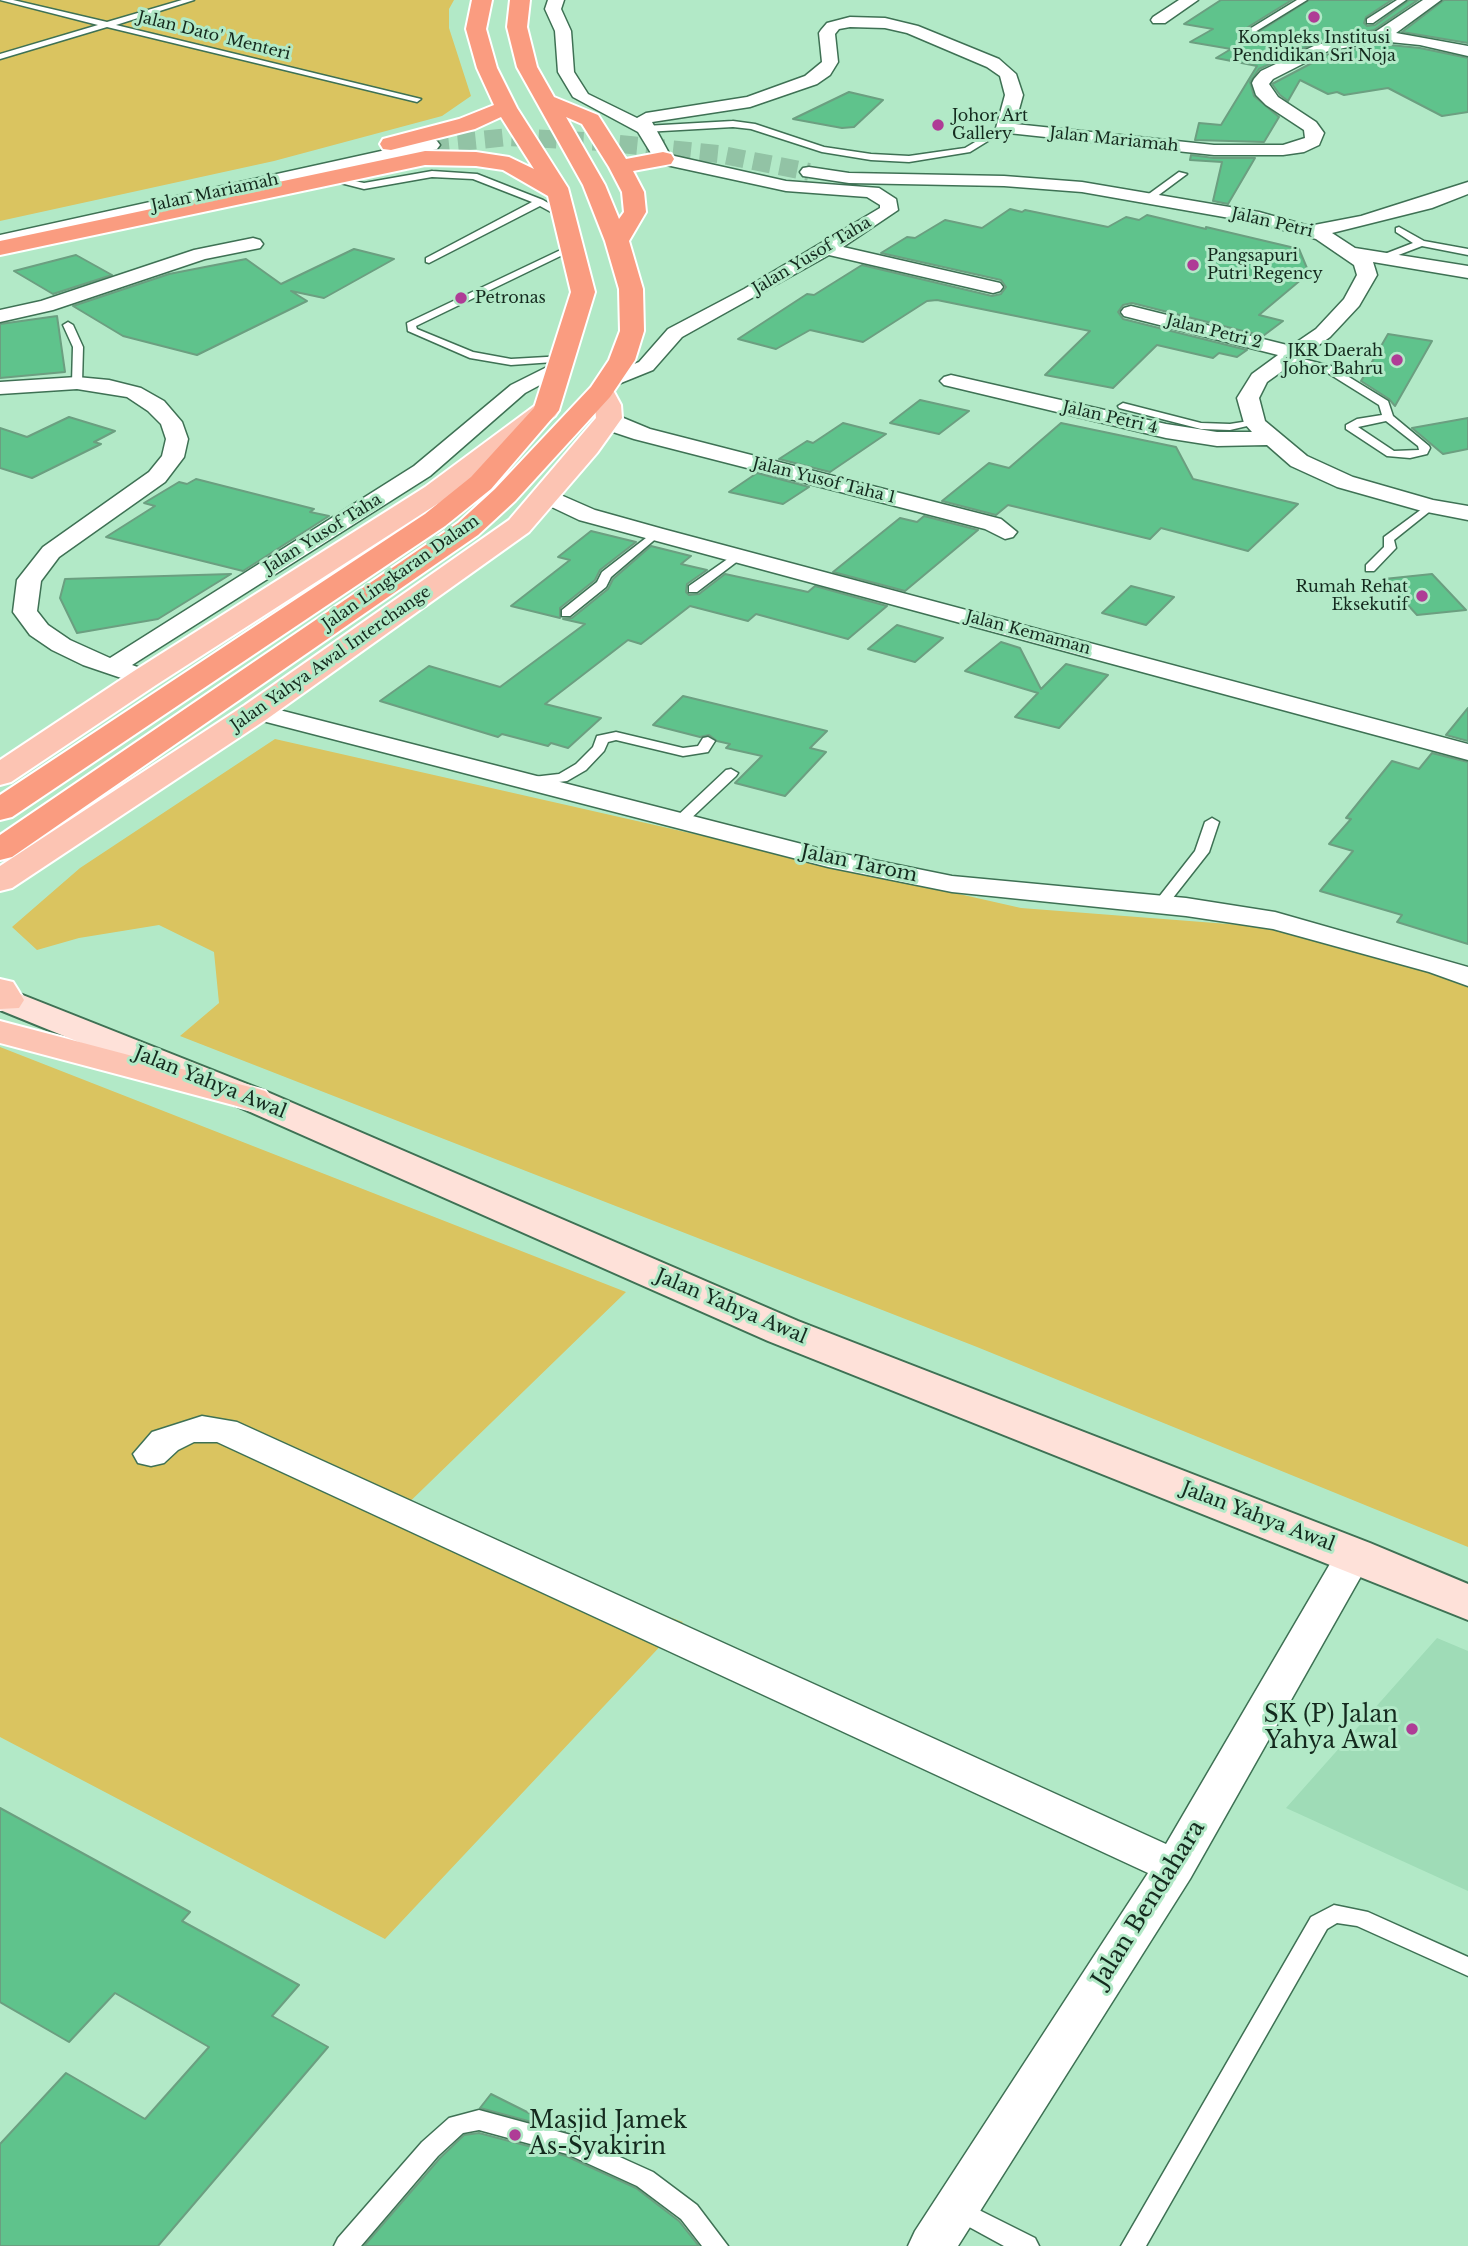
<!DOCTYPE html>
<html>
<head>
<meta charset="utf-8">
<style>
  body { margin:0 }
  canvas { display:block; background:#b2e9c7 }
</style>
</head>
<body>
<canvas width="1468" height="2246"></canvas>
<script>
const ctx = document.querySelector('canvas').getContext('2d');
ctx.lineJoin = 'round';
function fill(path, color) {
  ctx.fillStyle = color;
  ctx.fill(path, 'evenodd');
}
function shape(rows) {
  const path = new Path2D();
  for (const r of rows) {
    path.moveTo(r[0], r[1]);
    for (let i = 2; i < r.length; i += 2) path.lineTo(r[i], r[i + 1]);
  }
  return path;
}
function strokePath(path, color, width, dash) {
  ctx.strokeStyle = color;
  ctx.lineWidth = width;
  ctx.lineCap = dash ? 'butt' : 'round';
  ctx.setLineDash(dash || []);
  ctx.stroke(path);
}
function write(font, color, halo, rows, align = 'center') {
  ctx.font = font + ' "Libre Baskerville",serif';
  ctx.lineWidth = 6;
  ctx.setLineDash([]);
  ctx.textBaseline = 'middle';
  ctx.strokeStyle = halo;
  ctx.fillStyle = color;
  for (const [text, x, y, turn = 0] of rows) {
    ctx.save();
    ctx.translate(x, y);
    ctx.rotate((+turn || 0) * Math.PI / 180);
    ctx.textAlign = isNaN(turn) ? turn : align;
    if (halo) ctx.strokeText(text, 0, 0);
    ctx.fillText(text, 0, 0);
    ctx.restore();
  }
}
const built = shape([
  [1437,1638,1468,1651,1468,1891,1286,1808]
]);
const green = shape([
  [0,0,454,0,449,9,449,28,471,96,442,116,274,161,0,221],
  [275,739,1021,908,1267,927,1355,944,1468,987,1468,1547,977,1347,180,1036,219,1003,214,952,159,925,79,938,37,950,12,927,80,868],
  [0,1047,626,1292,393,1518,683,1622,385,1939,0,1737]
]);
const building = shape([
  [1221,0,1292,0,1240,32,1249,38,1309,0,1392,0,1366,17,1364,23,1367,26,1375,25,1409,0,1418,0,1374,30,1315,43,1259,69,1250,82,1254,96,1279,117,1264,142,1195,140,1199,123,1221,125,1257,66,1216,58,1231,49,1190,42,1213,29,1184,24,1221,0],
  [1444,0,1468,0,1468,43,1402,32,1444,0],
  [1380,44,1420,48,1468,58,1468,112,1442,116,1388,88,1344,95,1337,92,1328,94,1300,80,1288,101,1280,95,1272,84,1329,54,1380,44],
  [849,92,883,100,854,127,842,128,793,119,849,92],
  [1191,155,1214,158,1255,158,1228,204,1213,201,1222,162,1190,160,1191,155],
  [1010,209,1022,212,1025,210,1108,227,1126,217,1139,220,1147,215,1206,229,1206,227,1299,249,1309,273,1259,315,1283,321,1263,336,1132,303,1123,305,1118,312,1123,319,1247,350,1237,357,1219,353,1213,358,1157,345,1113,388,1045,375,1090,331,937,300,927,301,863,342,810,330,776,349,738,339,807,294,814,295,862,265,992,296,1001,294,1006,287,1001,280,881,253,907,237,915,238,945,220,982,228,1010,209],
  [354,249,394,259,324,298,291,291,307,301,197,355,123,336,73,306,169,274,246,259,281,284,354,249],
  [76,255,112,275,53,294,14,271,76,255],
  [57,316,65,372,0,378,0,324,57,316],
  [1388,334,1432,341,1395,406,1389,399,1361,381,1388,334],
  [920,400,969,411,939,434,890,423,920,400],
  [69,417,115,431,94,442,101,444,32,478,0,468,0,428,27,437,69,417],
  [1468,418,1468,449,1443,454,1412,428,1468,418],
  [843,423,886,434,830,472,779,459,807,441,813,443,843,423],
  [1061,423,1176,447,1193,479,1298,504,1248,551,1161,528,1150,539,1008,505,996,515,942,501,989,463,1009,468,1061,423],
  [757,473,809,487,783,504,729,492,757,473],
  [196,479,314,509,310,512,329,516,243,571,106,537,155,506,144,503,179,482,187,484,196,479],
  [924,516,978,530,905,591,833,572,900,518,917,522,924,516],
  [591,531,636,542,600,570,595,580,560,608,560,618,511,606,570,560,558,557,591,531],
  [651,546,691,556,681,564,707,570,687,584,686,592,689,595,699,594,725,574,808,592,815,586,887,606,848,639,756,614,748,621,690,606,641,644,628,640,545,704,601,718,568,748,551,743,548,746,502,734,498,737,380,701,429,666,500,687,585,624,563,619,572,618,608,589,613,579,651,546],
  [231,574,158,619,77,633,60,598,65,579,231,574],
  [1432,574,1466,610,1417,615,1384,579,1432,574],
  [1131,586,1174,597,1146,625,1102,613,1131,586],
  [897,625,943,638,915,662,868,649,897,625],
  [1001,642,1020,648,1041,689,1066,664,1108,675,1059,728,1015,717,1038,693,965,671,1001,642],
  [683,696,827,731,810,748,826,752,785,796,735,783,762,756,726,748,730,744,717,741,709,735,700,737,653,725,683,696],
  [1468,708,1468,741,1446,735,1468,708],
  [1432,753,1468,762,1468,944,1397,922,1402,915,1320,891,1353,851,1329,844,1351,819,1346,818,1392,761,1419,769,1432,753],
  [0,1808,190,1912,182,1921,299,1985,272,2016,328,2047,158,2246,0,2246,0,2144,66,2073,145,2119,209,2047,115,1993,69,2042,0,2002,0,1808],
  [491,2094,565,2131,480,2108,491,2094],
  [479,2133,566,2156,636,2188,679,2221,699,2246,364,2246,440,2158,464,2135,479,2133]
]);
const streetTunnel = shape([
  [431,145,509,137,601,142,718,154,809,172]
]);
const lane = shape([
  [0,0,13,0,107,22,182,0,194,0,116,25,421,99,417,102,107,27,0,59,0,54,98,25,0,0],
  [1297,0,1307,0,1250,35,1243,33,1297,0],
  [1397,0,1406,0,1373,23,1367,23,1367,19,1397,0],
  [733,121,755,124,824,147,871,154,909,156,965,148,1002,126,1009,128,970,152,909,162,871,160,822,152,751,129,733,127,645,132,641,129,645,126,733,121],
  [432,171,477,174,543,200,570,216,562,218,540,206,429,263,426,262,426,258,532,202,473,179,432,177,364,189,321,178,326,175,364,183,432,171],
  [1179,172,1187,174,1152,200,1146,200,1146,196,1179,172],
  [1399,227,1424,241,1468,249,1468,255,1422,246,1388,259,1382,259,1382,255,1413,243,1396,232,1396,228,1399,227],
  [569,246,577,248,416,326,417,329,473,352,511,359,564,356,569,359,568,361,511,365,470,358,408,331,407,323,569,246],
  [68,322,73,325,83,347,82,383,77,386,72,383,73,347,63,325,68,322],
  [1287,355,1331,366,1388,401,1393,416,1429,446,1430,448,1427,454,1410,458,1387,456,1346,429,1346,425,1357,419,1382,415,1379,405,1323,370,1287,359,1287,355],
  [1386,421,1418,446,1419,450,1394,451,1358,427,1386,421],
  [1123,403,1201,423,1230,424,1255,420,1260,423,1230,430,1201,429,1119,408,1118,406,1123,403],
  [1430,503,1434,504,1434,508,1394,540,1396,548,1374,571,1366,571,1366,565,1384,547,1384,537,1430,503],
  [655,531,659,532,659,536,611,577,606,587,570,616,562,616,562,610,597,582,602,572,655,531],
  [739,551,743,553,743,557,697,592,689,592,689,586,739,551],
  [616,732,683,748,698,746,703,738,708,737,715,741,708,752,683,756,616,740,608,742,604,751,586,770,567,781,533,785,526,781,533,777,559,774,576,764,593,747,597,736,616,732],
  [731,769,738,773,736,776,685,824,675,824,673,821,675,818,726,770,731,769],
  [1212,818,1219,822,1209,852,1165,908,1155,908,1153,905,1155,902,1195,851,1205,822,1212,818],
  [1334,1905,1368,1912,1468,1957,1468,1976,1357,1926,1337,1923,1327,1929,1146,2246,1121,2246,1311,1917,1334,1905],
  [479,2110,571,2135,653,2172,697,2205,728,2246,702,2246,681,2219,637,2186,567,2154,479,2130,463,2133,438,2156,361,2246,334,2246,338,2238,422,2142,449,2118,479,2110],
  [957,2199,1035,2238,1039,2246,1004,2246,949,2216,945,2209,949,2202,957,2199]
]);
const street = shape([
  [548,0,564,0,561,9,571,31,574,72,588,94,637,118,646,113,747,97,805,76,822,62,819,33,821,30,827,23,850,17,885,18,918,26,999,59,1016,74,1023,95,1015,124,1214,145,1283,145,1305,138,1304,130,1266,105,1256,95,1252,83,1254,79,1261,71,1316,45,1375,32,1423,0,1441,0,1396,33,1468,46,1468,56,1420,45,1380,41,1328,51,1273,79,1269,84,1278,97,1316,122,1324,133,1319,145,1304,152,1283,155,1214,155,999,132,996,128,1005,95,1000,76,987,67,907,33,885,28,850,27,839,29,835,34,838,62,830,75,817,84,750,107,652,122,670,155,786,181,879,188,896,199,898,210,843,247,1000,283,1003,287,1000,291,993,293,829,255,682,337,653,370,606,389,599,387,595,383,599,379,639,362,668,329,744,289,880,208,880,205,867,197,786,191,657,163,638,132,573,97,558,72,555,31,545,9,548,0],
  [1179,0,1198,0,1165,23,1153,23,1151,20,1153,17,1179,0],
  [431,140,437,141,440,145,437,149,0,247,0,235,431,140],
  [809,167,849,173,1004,176,1082,182,1259,212,1309,226,1361,216,1468,182,1468,194,1432,208,1332,233,1355,248,1468,266,1468,278,1373,262,1377,275,1359,306,1330,337,1267,382,1259,398,1265,421,1307,456,1353,477,1433,500,1468,506,1468,520,1422,511,1337,487,1291,466,1267,445,1217,446,1166,438,944,385,940,381,944,377,951,375,1166,424,1217,432,1252,432,1244,423,1237,398,1252,374,1278,355,1124,316,1121,312,1124,308,1131,306,1291,346,1316,329,1344,299,1357,275,1354,265,1316,239,1258,223,1082,192,1004,186,849,183,803,176,800,172,803,168,809,167],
  [253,238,260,240,263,244,260,248,205,259,53,310,0,322,0,310,41,301,194,250,253,238],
  [561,360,568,362,571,366,568,370,525,393,430,476,132,665,154,673,158,678,154,683,145,686,136,683,83,665,52,650,30,635,13,612,17,580,43,547,149,472,162,456,166,439,161,424,148,411,127,397,77,389,0,394,0,382,77,377,109,380,141,388,164,401,182,422,188,439,184,457,165,482,59,557,41,581,37,611,48,625,70,640,110,658,414,466,511,385,561,360],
  [609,412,650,429,1001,519,1017,532,1013,537,1005,539,985,529,634,439,613,432,601,423,598,418,601,413,609,412],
  [547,489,595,510,663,529,1468,744,1468,760,579,520,539,501,536,496,539,491,547,489],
  [256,704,829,851,952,876,1186,898,1275,912,1468,967,1468,986,1429,972,1273,929,1186,916,952,892,828,867,247,717,243,712,247,707,256,704],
  [202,1416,237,1422,1166,1844,1341,1545,1354,1542,1367,1545,1373,1555,1190,1879,958,2246,908,2246,915,2231,1148,1873,217,1442,194,1442,178,1450,164,1463,151,1466,138,1463,133,1454,152,1432,202,1416]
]);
const secondary = shape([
  [0,986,265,1091,798,1321,1370,1543,1468,1584,1468,1620,768,1341,239,1107,0,1010,0,986]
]);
const primary = shape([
  [601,384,610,387,614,392,621,405,622,418,597,453,529,532,267,719,12,888,0,891,0,866,245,705,509,520,596,418,595,405,588,392,592,387,601,384],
  [546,402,555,404,559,410,555,416,445,499,156,685,11,782,0,785,0,760,134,671,425,487,537,404,546,402],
  [0,979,13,982,18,990,24,1000,19,1008,0,1009,0,979],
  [0,1021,265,1091,271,1099,265,1107,252,1110,0,1043,0,1021]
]);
const highway = shape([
  [472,0,492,0,486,29,497,68,517,108,568,188,595,292,559,410,491,489,445,526,12,817,0,820,0,795,425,514,471,477,534,408,571,292,548,196,503,170,476,166,425,165,0,255,0,241,425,151,476,152,509,157,534,169,501,117,475,129,391,150,383,149,380,144,383,139,459,119,494,105,477,68,466,29,472,0],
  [510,0,530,0,527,27,537,67,554,97,598,115,626,159,663,152,671,154,674,159,671,164,633,171,644,192,646,212,629,241,643,289,644,331,635,360,610,397,515,501,478,535,12,857,0,860,0,835,458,523,495,489,591,387,609,360,620,331,619,289,605,241,583,185,517,67,507,27,510,0],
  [566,117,582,124,609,167,622,192,624,212,619,219,605,185,566,117]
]);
const markers = [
  [1314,17,7,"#af3c96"],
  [938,125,7,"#af3c96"],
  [1193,265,7,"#af3c96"],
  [461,298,7,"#af3c96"],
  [1397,360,7,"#af3c96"],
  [1422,596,7,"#af3c96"],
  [1412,1729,7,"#af3c96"],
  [515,2135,7,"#af3c96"]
];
const farStreetnames = [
  ["Jalan Dato' Menteri",214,36,14],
  ["Jalan Mariamah",1114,140,6],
  ["Jalan Mariamah",215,193,-12],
  ["Jalan Petri",1272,223,13],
  ["Jalan Yusof Taha",812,256,-31],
  ["Jalan Petri 2",1214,332,14],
  ["Jalan Petri 4",1110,418,13],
  ["Jalan Yusof Taha 1",824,481,14],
  ["Jalan Yusof Taha",323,534,-32],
  ["Jalan Lingkaran Dalam",401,573,-35],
  ["Jalan Kemaman",1028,633,15],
  ["Jalan Yahya Awal Interchange",331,659,-35]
];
const farPoinames = [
  ["Kompleks Institusi",1314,38,"center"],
  ["Pendidikan Sri Noja",1314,56,"center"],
  ["Johor Art",952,116],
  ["Gallery",952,134],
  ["Pangsapuri",1207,256],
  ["Putri Regency",1207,274],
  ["Petronas",475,298],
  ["JKR Daerah",1383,351,"right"],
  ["Johor Bahru",1383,369,"right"],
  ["Rumah Rehat",1408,587,"right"],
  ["Eksekutif",1408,605,"right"]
];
const streetNames = [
  ["Jalan Tarom",859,864,12],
  ["Jalan Yahya Awal",210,1083,22],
  ["Jalan Yahya Awal",731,1307,23],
  ["Jalan Yahya Awal",1258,1517,21]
];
const nearPoinames = [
  ["SK (P) Jalan",1398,1716],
  ["Yahya Awal",1398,1742],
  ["Masjid Jamek",529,2122,"left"],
  ["As-Syakirin",529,2148,"left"]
];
const nearStreetnames = [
  ["Jalan Bendahara",1149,1904,-58]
];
fill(built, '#9fdcb7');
fill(green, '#dac460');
fill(building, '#5fc38c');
strokePath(building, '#6b9f80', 2);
strokePath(streetTunnel, '#92c3a5', 18, [18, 9]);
strokePath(lane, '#3e7154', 3);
strokePath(street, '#3e7154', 3);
strokePath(secondary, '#3e7154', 4);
strokePath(primary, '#fff', 4);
strokePath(highway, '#fff', 4);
fill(lane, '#fff');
fill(street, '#fff');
fill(secondary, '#fee1d9');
fill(primary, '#fcc4b3');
fill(highway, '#fa9c80');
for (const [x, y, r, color] of markers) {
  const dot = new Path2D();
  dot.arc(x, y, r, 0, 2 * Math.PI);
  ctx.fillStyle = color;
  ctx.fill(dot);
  strokePath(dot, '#b2e9c7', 2.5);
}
write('16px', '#142a1e', '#b2e9c7', farStreetnames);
write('16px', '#142a1e', '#b2e9c7', farPoinames, 'left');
write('19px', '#142a1e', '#b2e9c7', streetNames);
write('23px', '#142a1e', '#b2e9c7', nearPoinames, 'right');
write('23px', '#142a1e', '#b2e9c7', nearStreetnames);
</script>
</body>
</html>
